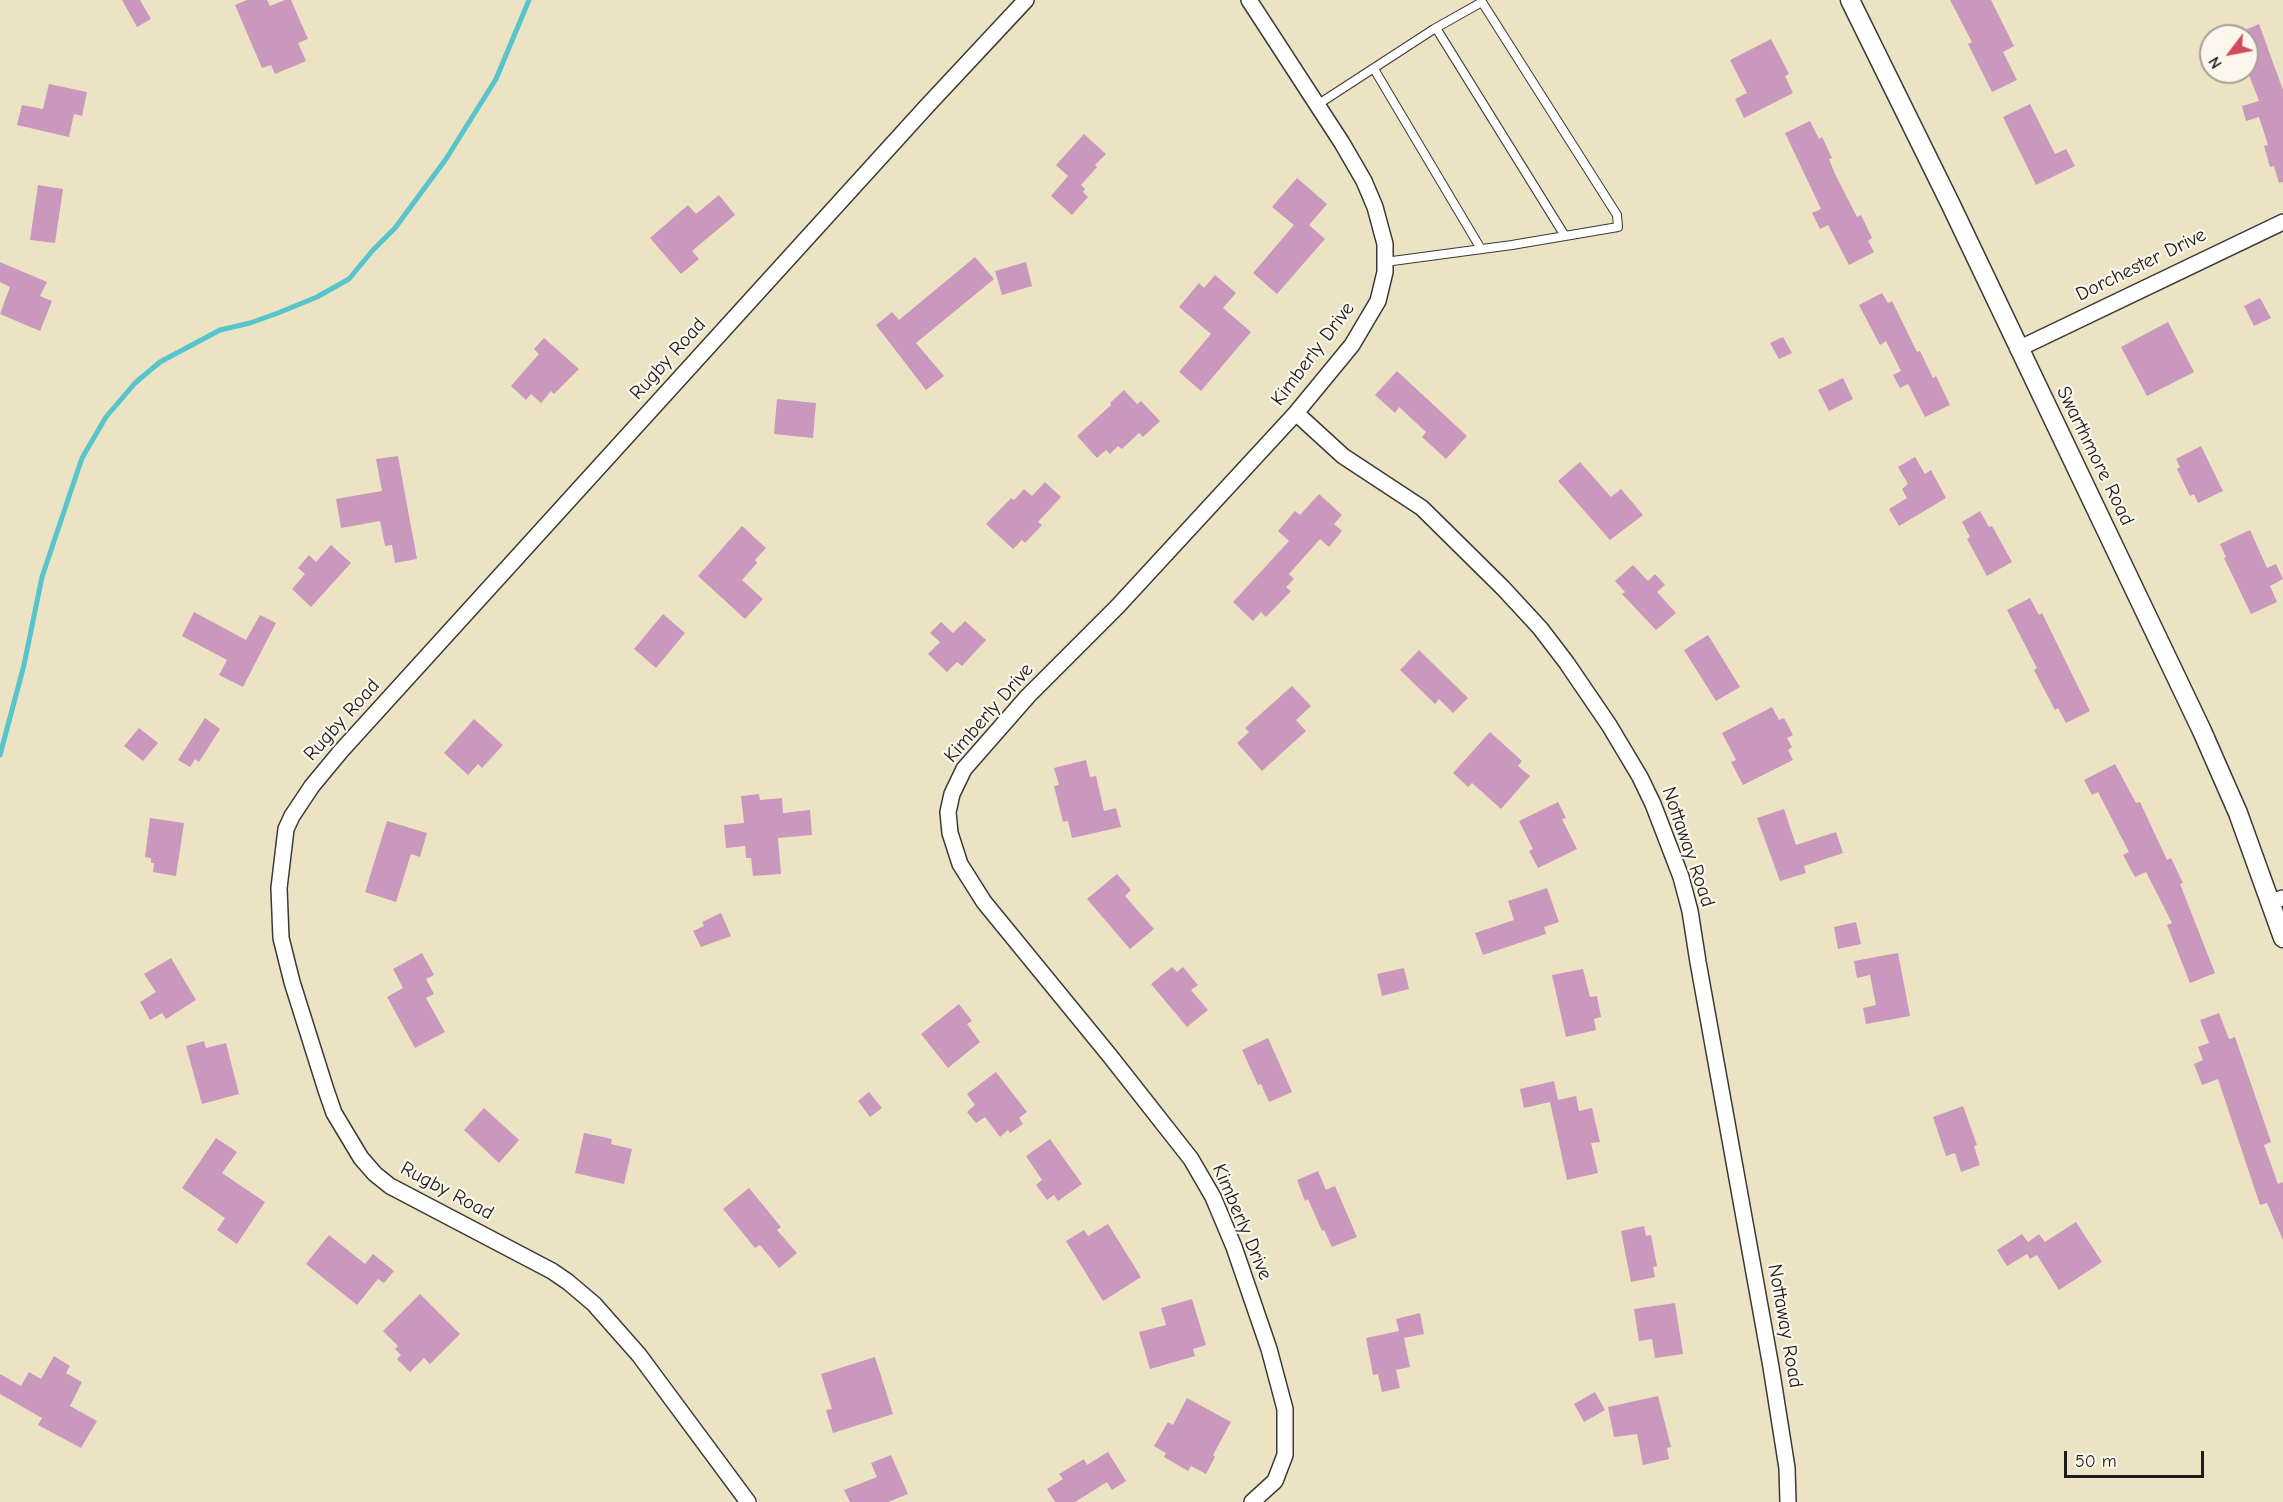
<!DOCTYPE html>
<html>
<head>
<meta charset="utf-8">
<style>
  body { margin:0 }
  #map { position:relative; width:2283px; height:1502px; overflow:hidden; background:#ece3c4; font-family:"Comic Neue",sans-serif }
  canvas { display:block }
  .north { position:absolute; left:2199px; top:24px; width:60px; height:60px; box-sizing:border-box; background:#fbf7ec; border:2px solid #a29f99; border-radius:50%; rotate:238deg; font-size:16px; font-weight:700; line-height:24px; text-align:center; color:#1c1c1c }
  .north::after { content:''; display:block; margin:auto; width:21px; height:27px; background:#d1495b; clip-path:polygon(50% 0,100% 100%,50% 72%,0 100%) }
  .scale { position:absolute; left:2064px; top:1451px; width:140px; height:27px; box-sizing:border-box; border:3px solid #1c1c1c; border-top:0; padding-left:8px; font-size:18px; line-height:21px; white-space:nowrap; color:#1c1c1c; -webkit-text-stroke:4px #fbf7ec; paint-order:stroke }
</style>
</head>
<body>
<div id="map">
<canvas width="2283" height="1502"></canvas>
<div class="north">N</div>
<div class="scale">50 m</div>
</div>
<script>
const ctx = document.querySelector('canvas').getContext('2d');
ctx.lineJoin = 'round';
function shape(rows) {
  const path = new Path2D();
  for (const r of rows) {
    path.moveTo(r[0], r[1]);
    for (let i = 2; i < r.length; i += 2) path.lineTo(r[i], r[i + 1]);
  }
  return path;
}
function strokePath(path, color, width, dash) {
  ctx.strokeStyle = color;
  ctx.lineWidth = width;
  ctx.lineCap = dash ? 'butt' : 'round';
  ctx.setLineDash(dash || []);
  ctx.stroke(path);
}
function fill(path, color) {
  ctx.fillStyle = color;
  ctx.fill(path, 'evenodd');
}
function write(font, color, halo, rows, align = 'center') {
  ctx.font = font + ' "Comic Neue",sans-serif';
  ctx.lineWidth = 4.5;
  ctx.setLineDash([]);
  ctx.textBaseline = 'middle';
  ctx.strokeStyle = halo;
  ctx.fillStyle = color;
  for (const [text, x, y, turn = 0] of rows) {
    ctx.save();
    ctx.translate(x, y);
    ctx.rotate((+turn || 0) * Math.PI / 180);
    ctx.textAlign = isNaN(turn) ? turn : align;
    if (halo) ctx.strokeText(text, 0, 0);
    ctx.fillText(text, 0, 0);
    ctx.restore();
  }
}
const stream = shape([
  [0,755,24,665,42,577,82,458,106,417,135,383,160,362,220,330,250,323,278,313,317,297,349,279,373,250,395,228,446,159,496,79,529,0]
]);
const building = shape([
  [122,0,140,0,151,19,137,27],
  [247,0,267,0,270,6,285,0,291,0,308,39,298,43,306,61,275,74,271,65,262,68,235,5],
  [1950,0,1991,0,2014,46,2003,52,2017,80,1992,92,1968,44,1972,42],
  [2259,24,2283,90,2283,182,2279,183,2274,166,2270,167,2264,146,2268,145,2259,117,2246,121,2242,106,2259,101,2247,70,2247,29],
  [1771,39,1789,74,1785,76,1793,93,1744,118,1735,99,1747,93,1730,60],
  [49,84,87,92,82,116,74,114,69,137,17,125,22,105,43,109],
  [2030,104,2055,154,2066,149,2075,166,2036,185,2003,117],
  [1810,121,1819,139,1822,137,1832,158,1829,159,1835,174,1857,217,1861,215,1872,238,1868,241,1874,252,1849,265,1828,225,1820,229,1812,213,1821,209,1785,133],
  [1084,134,1106,154,1095,165,1097,167,1081,185,1085,189,1083,192,1088,197,1072,215,1051,196,1068,176,1056,165],
  [1297,178,1327,204,1309,225,1325,239,1277,294,1253,273,1294,225,1272,207],
  [38,185,63,189,55,243,30,240],
  [719,195,735,215,692,251,699,259,681,274,650,238,688,205,696,214],
  [975,257,994,279,916,343,944,376,926,390,876,325,892,312,899,320],
  [0,262,47,282,40,296,52,301,40,331,0,314,10,287,0,282],
  [1026,262,1032,286,1002,295,995,271],
  [1215,275,1236,293,1223,308,1251,332,1201,391,1179,372,1211,334,1179,307,1199,283,1204,288],
  [1882,293,1888,303,1892,301,1917,352,1920,351,1933,378,1936,376,1950,405,1925,417,1908,384,1900,388,1893,375,1901,371,1886,341,1880,345,1859,305],
  [2260,298,2271,318,2254,326,2244,306],
  [2168,322,2194,372,2147,396,2121,347],
  [1783,337,1792,353,1779,359,1770,343],
  [544,338,579,369,554,394,551,391,541,403,531,394,526,400,511,386,539,354,534,349],
  [1397,371,1467,436,1446,459,1422,437,1426,432,1399,407,1395,413,1375,395],
  [1843,378,1853,399,1829,411,1818,390],
  [1124,390,1137,404,1141,401,1160,421,1143,437,1139,433,1122,449,1118,446,1110,454,1106,450,1097,458,1077,436,1111,405,1110,403],
  [777,399,816,403,813,438,774,434],
  [2201,446,2223,491,2198,503,2194,494,2190,496,2177,469,2180,467,2176,459],
  [398,456,417,559,395,563,392,545,385,546,380,521,341,528,336,499,382,491,376,459],
  [1915,457,1925,474,1931,470,1946,498,1899,526,1889,509,1907,498,1902,489,1908,484,1898,467],
  [1580,462,1611,497,1621,489,1643,515,1610,540,1558,481],
  [1045,482,1061,497,1038,522,1042,525,1025,543,1022,540,1013,549,986,524,1011,498,1014,500,1024,489,1032,496],
  [1319,494,1342,515,1334,524,1342,531,1329,547,1320,539,1289,574,1294,579,1286,587,1291,591,1266,617,1261,612,1253,621,1233,602,1289,541,1278,531,1295,511,1300,515],
  [1980,511,1989,527,1992,526,2012,562,1987,576,1967,539,1970,537,1962,522],
  [742,526,766,548,755,560,757,563,742,580,763,599,745,619,698,576],
  [2250,530,2267,568,2276,564,2283,579,2270,586,2277,602,2251,614,2224,558,2226,557,2220,544],
  [331,545,351,563,311,607,292,589,305,574,298,568,309,555,316,562],
  [1633,565,1648,581,1655,574,1665,585,1657,592,1676,613,1656,630,1622,594,1625,592,1615,581],
  [2030,598,2039,615,2042,613,2090,711,2066,723,2058,708,2055,710,2034,670,2037,668,2007,610],
  [194,612,246,640,260,615,276,623,243,687,219,675,227,660,182,636],
  [663,614,685,633,656,668,634,649],
  [965,621,986,640,962,666,957,662,947,672,928,654,940,642,930,633,941,622,953,633],
  [1708,635,1740,687,1716,701,1684,650],
  [1419,650,1468,698,1453,713,1439,699,1435,704,1400,670],
  [1292,686,1311,706,1296,720,1306,731,1262,771,1237,743,1249,732,1245,728],
  [1772,707,1779,720,1784,718,1793,735,1787,738,1792,747,1788,750,1793,760,1743,785,1731,762,1736,760,1722,733],
  [205,718,220,729,199,762,195,759,190,767,178,760],
  [474,719,503,745,482,768,478,764,468,775,444,753],
  [139,728,158,743,143,761,124,746],
  [1490,732,1522,761,1518,766,1530,776,1501,809,1472,783,1468,787,1453,773],
  [1086,760,1090,777,1096,776,1104,811,1116,808,1121,827,1072,838,1068,821,1063,822,1054,786,1059,785,1054,768],
  [2115,764,2136,803,2140,802,2167,860,2171,858,2183,883,2180,884,2215,973,2190,983,2167,925,2172,923,2146,872,2135,877,2123,855,2129,852,2098,792,2092,795,2084,780],
  [759,794,760,800,782,798,783,813,810,810,812,835,778,838,781,874,753,876,751,858,746,858,745,846,726,848,724,825,744,823,741,796],
  [1558,802,1566,818,1562,819,1577,849,1538,868,1529,851,1533,849,1519,821],
  [1784,809,1796,845,1836,832,1843,853,1804,866,1806,873,1780,881,1757,818],
  [150,818,184,823,176,876,153,872,154,863,151,863,151,858,145,857],
  [387,821,427,833,420,857,411,854,396,902,365,892],
  [1117,874,1131,890,1125,896,1154,929,1130,949,1087,899],
  [1547,888,1559,922,1544,927,1546,934,1483,955,1475,933,1514,920,1508,901],
  [721,913,731,936,701,947,693,931,704,926,702,922],
  [1856,922,1861,944,1838,949,1834,927],
  [422,953,434,975,426,979,434,994,426,998,445,1032,415,1048,387,997,403,988,393,969],
  [1898,953,1910,1016,1866,1024,1863,1008,1876,1005,1870,975,1857,978,1854,961],
  [171,958,196,1000,166,1019,162,1013,150,1020,140,1002,156,992,144,974],
  [1172,967,1177,972,1183,967,1198,985,1191,990,1208,1010,1187,1027,1151,984],
  [1404,968,1409,989,1382,996,1377,974],
  [1583,969,1590,997,1597,996,1601,1017,1594,1019,1596,1030,1566,1037,1552,975],
  [959,1004,972,1021,967,1024,980,1042,948,1068,921,1034],
  [2219,1013,2229,1039,2235,1037,2271,1142,2264,1145,2278,1184,2283,1182,2283,1240,2267,1203,2260,1205,2218,1079,2202,1085,2194,1064,2203,1060,2198,1047,2209,1043,2200,1020],
  [1268,1038,1292,1092,1269,1102,1261,1084,1258,1085,1242,1050],
  [204,1041,206,1048,226,1043,239,1094,202,1104,186,1046],
  [996,1072,1027,1112,1019,1118,1023,1124,1010,1133,1008,1130,1000,1137,985,1117,976,1123,967,1112,975,1105,967,1094],
  [1554,1081,1558,1100,1576,1096,1579,1111,1592,1108,1600,1142,1591,1143,1598,1173,1567,1180,1550,1102,1524,1108,1520,1089],
  [869,1092,882,1108,870,1117,858,1101],
  [1963,1106,1977,1145,1974,1146,1980,1165,1961,1172,1955,1153,1946,1156,1933,1117],
  [484,1108,519,1140,499,1163,464,1130],
  [584,1133,612,1139,611,1144,632,1149,624,1184,575,1173],
  [216,1138,237,1152,222,1173,265,1202,237,1244,217,1230,225,1218,182,1188],
  [1050,1139,1082,1184,1058,1201,1054,1195,1047,1200,1036,1185,1042,1180,1026,1156],
  [1318,1171,1326,1190,1335,1186,1357,1237,1332,1247,1324,1230,1322,1231,1308,1199,1305,1201,1297,1180],
  [749,1188,781,1227,777,1230,797,1253,779,1268,760,1245,755,1248,723,1209],
  [2076,1222,2102,1262,2059,1290,2037,1255,2030,1259,2027,1254,2007,1266,1997,1250,2022,1234,2028,1242,2039,1234,2045,1242],
  [1108,1224,1141,1277,1103,1301,1066,1241,1084,1230,1088,1236],
  [1644,1226,1646,1236,1651,1235,1657,1266,1653,1267,1655,1277,1631,1282,1621,1231],
  [329,1235,365,1264,373,1254,394,1271,384,1283,378,1279,357,1305,306,1264],
  [420,1294,460,1334,430,1364,424,1358,410,1372,397,1359,401,1355,395,1349,398,1346,383,1331],
  [1192,1299,1206,1345,1193,1349,1195,1356,1150,1369,1139,1332,1166,1325,1161,1308],
  [1675,1303,1683,1354,1655,1358,1652,1339,1639,1341,1634,1309],
  [1420,1313,1424,1334,1404,1338,1410,1367,1396,1370,1400,1388,1382,1392,1378,1374,1373,1375,1366,1338,1399,1331,1396,1319],
  [54,1356,70,1366,66,1373,82,1382,70,1406,97,1421,81,1448,38,1425,42,1418,0,1394,0,1374,21,1386,29,1372,41,1379],
  [875,1357,893,1414,833,1433,826,1410,832,1409,821,1374],
  [1595,1392,1605,1410,1584,1422,1574,1404],
  [1658,1396,1671,1447,1667,1448,1669,1459,1643,1465,1637,1434,1614,1437,1608,1407],
  [1187,1398,1231,1422,1213,1455,1215,1457,1206,1474,1191,1466,1188,1471,1164,1457,1166,1453,1154,1446,1168,1422,1173,1425],
  [1108,1452,1126,1481,1112,1490,1107,1482,1075,1502,1055,1502,1047,1489,1063,1479,1059,1474,1084,1459,1087,1465],
  [891,1455,908,1494,888,1502,850,1502,844,1490,877,1477,871,1463]
]);
const service = shape([
  [1436,28,1565,236],
  [1374,69,1481,249],
  [1317,105,1434,29,1482,2,1617,215,1618,227,1512,245,1385,262]
]);
const minor = shape([
  [1249,0,1342,143,1364,181,1375,207,1385,244,1385,272,1378,301,1352,345,1296,413,1117,607,1028,696,964,769,952,794,948,812,950,833,960,864,984,902,1110,1056,1191,1159,1213,1197,1234,1247,1269,1349,1285,1409,1285,1455,1275,1481,1252,1502],
  [2018,349,2283,222],
  [1296,413,1343,456,1422,508,1503,588,1540,628,1566,662,1609,725,1640,777,1653,804,1681,877,1690,911,1698,962,1771,1367,1787,1468,1788,1502],
  [2270,902,2283,898],
  [748,1502,639,1355,594,1304,568,1282,552,1271,390,1186,375,1174,361,1158,334,1113,326,1090,292,982,281,938,279,888,286,829,292,816,312,786,341,751,927,106,1026,0]
]);
const tertiary = shape([
  [1850,0,1950,203,2202,731,2238,813,2283,938]
]);
const streetNames = [
  ["Dorchester Drive",2141,265,-26],
  ["Kimberly Drive",1313,354,-53],
  ["Rugby Road",668,359,-48],
  ["Swarthmore Road",2095,456,64],
  ["Kimberly Drive",989,713,-49],
  ["Rugby Road",342,720,-48],
  ["Nottaway Road",1688,847,71],
  ["Rugby Road",447,1191,28],
  ["Kimberly Drive",1242,1222,67],
  ["Nottaway Road",1785,1326,80]
];
strokePath(stream, '#57c5cb', 5);
fill(building, '#ca98bd');
strokePath(service, '#3b3a35', 10);
strokePath(minor, '#3b3a35', 18);
strokePath(tertiary, '#3b3a35', 21);
strokePath(service, '#fff', 8);
strokePath(minor, '#fff', 15);
strokePath(tertiary, '#fff', 18);
write('20px', '#1c1c1c', '#fbf7ec', streetNames);
</script>
</body>
</html>
